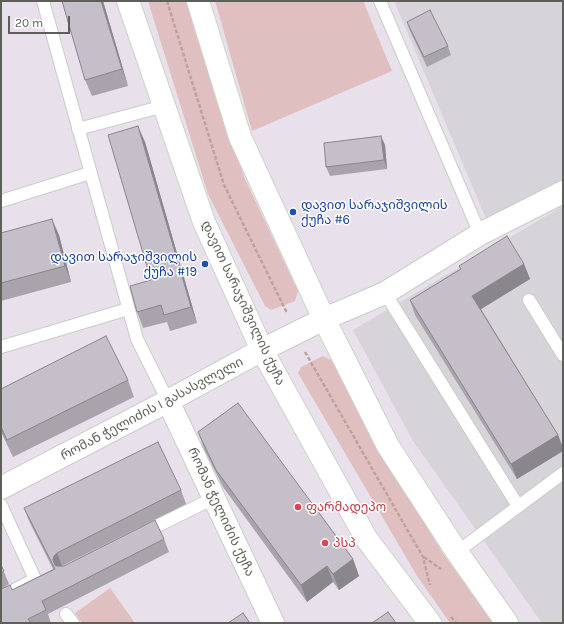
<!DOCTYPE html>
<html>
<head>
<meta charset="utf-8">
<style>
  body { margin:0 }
  #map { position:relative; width:564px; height:624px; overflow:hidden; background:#e8e0ea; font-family:Karla,sans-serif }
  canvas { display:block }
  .frame { position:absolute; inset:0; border:2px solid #5c6059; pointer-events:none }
  .scale { position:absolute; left:8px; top:16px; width:62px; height:18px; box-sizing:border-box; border:2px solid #5c6059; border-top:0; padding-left:5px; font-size:12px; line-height:14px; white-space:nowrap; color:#5c6059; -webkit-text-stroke:3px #fff; paint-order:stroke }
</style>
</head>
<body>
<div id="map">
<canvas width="564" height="624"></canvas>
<div class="frame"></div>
<div class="scale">20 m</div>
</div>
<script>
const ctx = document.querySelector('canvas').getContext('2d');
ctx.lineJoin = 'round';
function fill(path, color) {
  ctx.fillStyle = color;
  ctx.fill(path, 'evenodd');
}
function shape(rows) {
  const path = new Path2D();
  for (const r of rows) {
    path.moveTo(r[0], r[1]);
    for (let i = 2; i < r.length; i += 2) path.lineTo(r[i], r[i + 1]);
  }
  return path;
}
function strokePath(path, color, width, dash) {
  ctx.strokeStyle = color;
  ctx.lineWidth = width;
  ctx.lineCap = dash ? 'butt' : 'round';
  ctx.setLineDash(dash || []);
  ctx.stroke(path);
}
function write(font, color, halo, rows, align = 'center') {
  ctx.font = font + ' Karla,"Noto Sans Georgian",sans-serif';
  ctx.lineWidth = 3;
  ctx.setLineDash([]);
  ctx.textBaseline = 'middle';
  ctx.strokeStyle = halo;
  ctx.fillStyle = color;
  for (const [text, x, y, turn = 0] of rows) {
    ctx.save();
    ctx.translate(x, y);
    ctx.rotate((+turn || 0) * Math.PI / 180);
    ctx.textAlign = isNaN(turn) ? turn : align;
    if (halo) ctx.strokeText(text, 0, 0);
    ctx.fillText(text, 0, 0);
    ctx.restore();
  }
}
const industrial = shape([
  [394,1,563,1,563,180,487,221],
  [563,206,563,623,542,623,413,441,353,330]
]);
const green = shape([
  [148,1,190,1,244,177,298,291,295,301,271,310,265,306,208,194],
  [215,1,363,1,392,71,252,131],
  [323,356,331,360,442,552,493,623,450,623,417,576,298,373,301,367],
  [110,588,135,623,82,623,75,613]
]);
const path = shape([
  [167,1,224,185,287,313],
  [305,352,423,557,430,585],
  [424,557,441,569],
  [451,617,456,623]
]);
const service = shape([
  [43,1,137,339,168,401],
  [380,1,480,234],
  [78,129,164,106],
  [1,201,90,173],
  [385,293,518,506],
  [529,300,563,355],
  [1,347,128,309],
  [1,505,35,579,1,597],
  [143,533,214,498],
  [457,552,563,473],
  [66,614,73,623]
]);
const minor = shape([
  [168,401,273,623],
  [1,488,168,401,262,350,324,319,385,293,480,234,563,192]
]);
const secondary = shape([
  [128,1,204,222,262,350,366,538,430,623],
  [198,1,240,137,324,319,388,446,457,552,507,623]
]);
const wall = shape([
  [103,1,128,86,92,96,85,80],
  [407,22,448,46,451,55,427,67,410,31],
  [145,142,197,323,170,331,167,322,143,328,137,312,151,280],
  [385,145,387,169,330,176,326,167],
  [1,233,59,235,71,282,1,301],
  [524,264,530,279,481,309,558,435,563,448,563,451,517,479,415,315,410,300,460,269,459,266],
  [128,380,134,397,13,457,1,432,1,389],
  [198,432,353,559,359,576,339,590,333,582,307,602,223,487,204,449],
  [181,490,186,504,62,566,64,566,164,539,169,552,48,614,51,623,1,623,1,565,9,584,1,589,12,590,53,569,29,521,24,508]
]);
const shadedWall = shape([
  [101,1,103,1,128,86,122,69],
  [138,126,145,142,197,323,191,307],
  [381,136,385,145,387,169,384,160],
  [52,219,59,235,71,282,65,266],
  [524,264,530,279,478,311,472,296],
  [558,435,563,448,563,451,517,479,511,464],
  [57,553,62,566,59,577,53,560,54,556],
  [353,559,359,576,339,590,333,574],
  [327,566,333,582,307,602,301,585]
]);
const building = shape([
  [62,1,101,1,122,69,85,80,62,1],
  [430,10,448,46,424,57,407,22,430,10],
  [138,126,191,307,164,315,161,305,137,312,130,286,151,280,108,135,138,126],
  [381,136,384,160,326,167,324,143,381,136],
  [52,219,65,266,1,283,1,233,52,219],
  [507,236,524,264,472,296,558,435,511,464,410,300,461,269,459,266,507,236],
  [106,336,128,380,7,440,1,427,1,389,106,336],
  [238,403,353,559,333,574,327,566,301,585,216,470,198,432,238,403],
  [158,442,181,490,57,553,54,556,53,560,54,563,56,566,64,566,155,520,164,539,42,601,46,610,28,619,31,623,1,623,1,589,10,585,12,590,55,569,24,508,158,442],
  [1,565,4,571,1,573,1,565],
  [388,612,396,623,372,623,388,612],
  [243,613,250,623,228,623,243,613]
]);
const markers = [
  [293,212,4,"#1a4fb4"],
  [205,264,4,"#1a4fb4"],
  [298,507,4,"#e0444e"],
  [325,543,4,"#e0444e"]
];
const transitNames = [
  ["დავით სარაჯიშვილის",301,205],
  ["ქუჩა #6",301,220],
  ["დავით სარაჯიშვილის",197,257,"right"],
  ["ქუჩა #19",197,272,"right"]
];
const streetNames = [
  ["დავით სარაჯიშვილის ქუჩა",243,303,65],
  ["რომან ჭელიძის I გასასვლელი",152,409,-28],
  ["რომან ჭელიძის ქუჩა",221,512,65]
];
const healthNames = [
  ["ფარმადეპო",306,507],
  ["პსპ",333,543]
];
fill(industrial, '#d6d3d9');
fill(green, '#e0bfc1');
strokePath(service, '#c9cdc7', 14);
strokePath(minor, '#c9cdc7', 24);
strokePath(secondary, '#ced3cb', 24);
strokePath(path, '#c0a29a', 2.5, [4, 2]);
strokePath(service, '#fff', 12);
strokePath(minor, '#fff', 22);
strokePath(secondary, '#fff', 22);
fill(wall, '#a9a4ac');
fill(shadedWall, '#89868c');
fill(building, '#c4bfc8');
strokePath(building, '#89868c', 1);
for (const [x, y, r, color] of markers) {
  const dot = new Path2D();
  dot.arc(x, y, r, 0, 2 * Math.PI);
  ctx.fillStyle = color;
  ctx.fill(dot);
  strokePath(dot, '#fff', 1.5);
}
write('13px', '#164399', '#fff', transitNames, 'left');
write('13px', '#5c6059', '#fff', streetNames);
write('13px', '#be3a42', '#fff', healthNames, 'left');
</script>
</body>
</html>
